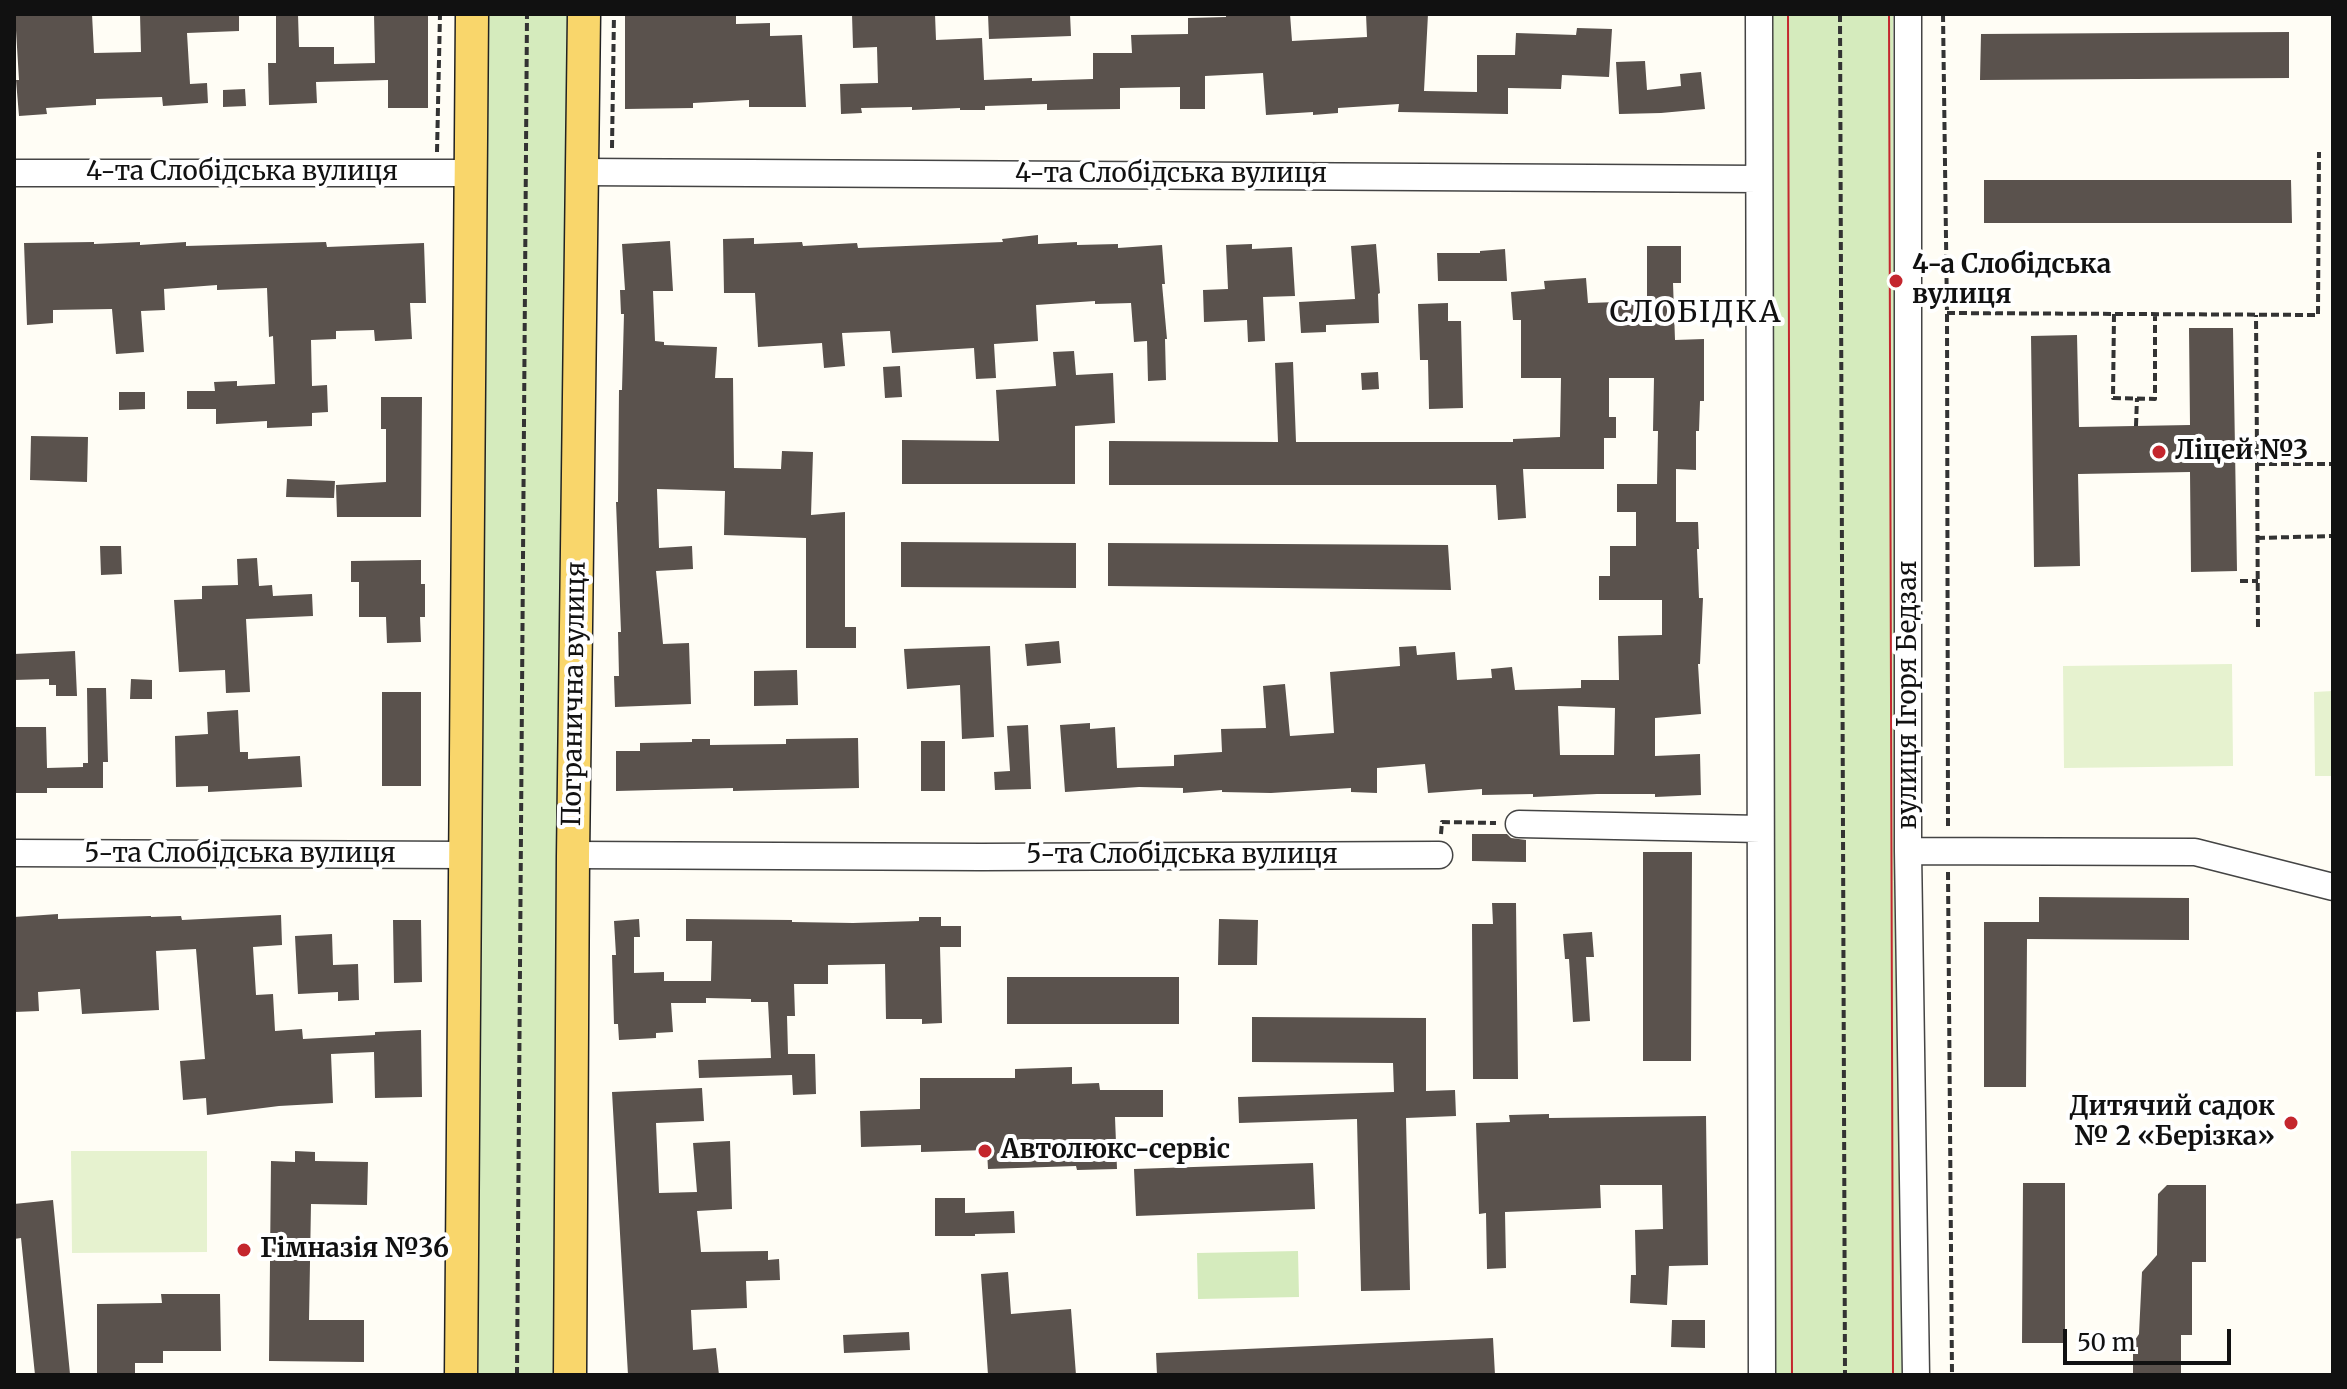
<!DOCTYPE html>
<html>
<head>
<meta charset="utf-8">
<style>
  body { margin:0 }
  #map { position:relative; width:2347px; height:1389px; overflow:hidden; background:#fffdf5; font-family:Merriweather,serif }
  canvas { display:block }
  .frame { position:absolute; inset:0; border:16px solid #111; pointer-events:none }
  .scale { position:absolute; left:2063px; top:1329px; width:168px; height:36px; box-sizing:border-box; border:4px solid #111; border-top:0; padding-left:10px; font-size:24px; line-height:28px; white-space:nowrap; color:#111; -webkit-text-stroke:6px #fff; paint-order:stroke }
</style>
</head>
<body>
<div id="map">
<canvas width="2347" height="1389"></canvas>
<div class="frame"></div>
<div class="scale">50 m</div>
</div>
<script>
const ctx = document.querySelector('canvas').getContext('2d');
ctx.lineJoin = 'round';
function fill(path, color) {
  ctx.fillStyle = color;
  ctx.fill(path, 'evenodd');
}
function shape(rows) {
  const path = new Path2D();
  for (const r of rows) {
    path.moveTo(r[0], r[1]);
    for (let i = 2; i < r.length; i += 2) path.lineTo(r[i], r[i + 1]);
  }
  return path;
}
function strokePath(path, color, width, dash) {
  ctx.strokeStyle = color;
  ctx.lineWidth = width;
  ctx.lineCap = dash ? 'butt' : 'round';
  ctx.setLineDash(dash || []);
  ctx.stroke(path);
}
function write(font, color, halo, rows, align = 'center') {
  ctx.font = font + ' Merriweather,serif';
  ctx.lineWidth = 8;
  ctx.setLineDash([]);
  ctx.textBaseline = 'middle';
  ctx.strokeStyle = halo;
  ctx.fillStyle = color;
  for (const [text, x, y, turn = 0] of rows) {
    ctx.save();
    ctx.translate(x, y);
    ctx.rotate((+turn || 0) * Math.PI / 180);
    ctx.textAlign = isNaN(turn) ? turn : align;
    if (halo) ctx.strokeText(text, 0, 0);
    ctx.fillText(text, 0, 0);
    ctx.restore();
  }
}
const green = shape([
  [486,14,567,14,555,1375,473,1375],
  [1771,14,1893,14,1896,845,1904,1375,1772,1375],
  [1298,1251,1299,1297,1198,1299,1197,1253]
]);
const pitch = shape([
  [2232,664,2233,766,2064,768,2063,666],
  [2333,691,2333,776,2315,776,2314,692],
  [71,1151,207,1151,207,1252,72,1253]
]);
const building = shape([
  [15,14,92,14,94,53,141,52,140,14,239,14,239,31,187,33,190,84,207,83,208,103,163,106,162,97,96,99,96,105,46,108,47,114,19,116,16,80,19,80],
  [276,14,298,14,299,47,334,47,334,64,375,63,374,14,428,14,428,108,388,108,388,80,316,82,317,103,269,105,268,63,276,63],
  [625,14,736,14,736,24,770,23,770,36,802,35,806,107,749,107,749,100,693,103,693,108,625,109],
  [852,14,935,14,936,40,982,38,984,80,1032,78,1032,81,1093,79,1093,53,1132,53,1131,35,1188,34,1188,18,1226,17,1226,15,1240,14,1290,14,1292,41,1367,37,1366,14,1428,14,1424,91,1477,92,1477,55,1515,55,1516,33,1576,35,1577,28,1612,29,1609,77,1562,75,1561,89,1508,88,1508,114,1398,112,1399,104,1338,108,1338,113,1313,115,1313,112,1266,115,1263,73,1205,76,1205,109,1180,109,1180,87,1120,88,1120,109,1047,110,1047,104,985,106,985,110,960,110,960,108,912,110,912,107,861,108,862,113,841,114,840,84,878,83,877,47,853,48],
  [988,14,1070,14,1071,36,989,39],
  [2289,32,2289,78,1980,80,1981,34],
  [1645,61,1647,90,1681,86,1680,74,1701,72,1705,109,1661,113,1619,114,1616,62],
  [245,89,246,106,223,107,223,90],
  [1984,180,2291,180,2292,223,1984,223],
  [1038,235,1038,244,1077,242,1077,245,1118,244,1118,248,1162,245,1165,284,1162,284,1167,339,1165,339,1166,380,1148,381,1147,341,1134,342,1131,303,1095,304,1095,301,1036,305,1038,341,994,344,996,378,976,379,974,348,892,353,890,331,842,333,845,366,824,368,822,343,758,347,755,293,724,293,723,239,754,238,754,244,802,242,803,246,857,243,858,248,1003,242,1002,239],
  [670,241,673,291,653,291,655,341,664,342,664,345,717,347,715,378,733,378,734,468,781,469,782,451,813,452,811,515,845,512,845,627,856,627,856,648,806,648,806,538,724,535,725,491,657,489,659,548,692,546,693,569,656,571,663,644,689,643,691,704,615,707,614,676,619,676,618,632,621,632,616,502,618,502,619,390,622,390,624,314,621,314,620,290,625,290,622,244],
  [94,242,94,244,140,242,140,245,186,242,186,246,326,242,327,247,424,243,426,303,410,303,412,339,375,341,374,330,336,331,336,339,311,340,312,386,327,385,328,412,312,413,312,426,267,428,267,421,216,424,216,409,187,409,187,391,215,391,214,382,237,381,237,386,275,384,273,336,269,337,267,288,217,290,217,285,164,289,165,310,141,311,144,352,116,354,112,309,53,310,53,323,27,325,24,243],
  [1252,244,1252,249,1292,247,1295,296,1263,297,1265,341,1248,342,1247,320,1204,322,1203,290,1228,289,1226,245],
  [1376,244,1380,293,1378,294,1379,323,1326,325,1326,332,1301,333,1299,302,1355,299,1351,246],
  [1647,246,1681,246,1681,283,1673,283,1675,340,1704,339,1704,401,1700,401,1699,431,1696,431,1696,470,1676,469,1676,522,1698,522,1699,549,1697,549,1699,598,1703,598,1700,664,1698,664,1701,714,1655,718,1655,756,1700,754,1701,795,1655,797,1655,794,1597,794,1533,797,1533,794,1482,795,1482,789,1428,793,1425,764,1377,768,1377,793,1351,792,1351,788,1271,793,1222,792,1222,790,1183,793,1183,788,1139,787,1065,792,1060,725,1090,723,1090,729,1115,727,1117,768,1174,766,1174,755,1222,752,1221,729,1266,728,1263,686,1285,684,1290,736,1334,733,1330,672,1400,666,1399,647,1416,646,1417,655,1455,652,1457,680,1492,678,1491,669,1512,667,1515,690,1581,688,1581,680,1619,680,1618,636,1662,635,1662,600,1599,600,1599,576,1610,576,1610,546,1636,546,1636,512,1617,512,1617,484,1657,484,1658,431,1653,431,1654,378,1609,378,1609,417,1616,417,1616,438,1604,438,1604,469,1523,469,1526,518,1498,520,1496,485,1109,485,1109,441,1278,442,1275,363,1293,362,1296,442,1513,442,1513,439,1560,437,1561,378,1521,378,1521,320,1513,320,1511,292,1545,289,1544,281,1586,278,1588,303,1647,301],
  [1558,706,1615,708,1614,755,1560,755],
  [1505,249,1507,281,1438,281,1437,253,1480,253,1480,251],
  [1448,303,1448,321,1461,321,1463,408,1429,409,1428,360,1420,360,1418,304],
  [2189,328,2233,328,2237,571,2191,572,2190,472,2078,474,2080,566,2034,567,2031,336,2077,335,2079,427,2190,425],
  [1074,351,1076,375,1113,373,1115,423,1075,426,1075,484,902,484,902,440,999,441,996,390,1056,386,1053,352],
  [900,366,902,397,885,398,883,367],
  [1378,372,1379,389,1362,390,1361,373],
  [119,392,145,392,145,409,119,410],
  [381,397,422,397,421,517,337,517,336,485,386,482,386,429,381,429],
  [31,436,88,437,87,482,30,480],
  [287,479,335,481,334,498,286,497],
  [901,542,1076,543,1076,588,901,587],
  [1108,543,1448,545,1451,590,1108,586],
  [100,546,121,546,122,574,101,575],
  [257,558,259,586,272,585,273,596,312,594,313,616,246,619,250,692,226,693,225,670,179,672,174,600,202,599,202,586,238,585,237,559],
  [421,560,421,584,425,584,425,617,420,617,421,642,387,643,386,617,359,617,359,582,351,582,351,561],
  [1059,641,1061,663,1027,666,1025,644],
  [990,646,994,737,962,739,960,685,907,689,904,649],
  [75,651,77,696,56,696,56,685,49,685,49,679,14,680,14,654],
  [797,670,798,705,754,706,754,671],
  [131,679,152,680,152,699,130,699],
  [87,688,106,688,108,762,103,762,103,788,47,788,47,793,14,793,14,727,46,727,47,768,83,767,83,763,88,763],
  [382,692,421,692,421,786,382,786],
  [238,710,240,752,248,752,248,759,300,756,302,787,208,792,208,786,176,787,175,736,208,734,207,712],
  [1028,725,1031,789,995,790,994,772,1010,771,1007,726],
  [858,738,859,788,733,791,733,788,616,791,616,751,640,751,640,743,692,742,692,739,710,739,710,745,786,744,786,739],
  [921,741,945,741,945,791,921,791],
  [1472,834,1507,834,1511,838,1526,840,1526,862,1472,861],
  [1643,852,1692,852,1691,1061,1643,1061],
  [2039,897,2189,898,2189,940,2027,939,2026,1087,1984,1087,1984,922,2039,922],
  [1492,903,1516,903,1518,1079,1473,1079,1472,924,1493,924],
  [58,914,58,919,151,916,151,917,181,916,182,920,281,915,282,945,253,947,256,995,273,994,275,1031,302,1029,303,1039,375,1035,375,1032,421,1030,422,1097,375,1098,374,1052,331,1054,333,1103,279,1106,207,1115,206,1098,183,1100,180,1061,205,1059,196,949,156,951,159,1010,82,1014,80,989,38,992,39,1011,14,1012,14,917],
  [919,917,941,917,941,926,961,926,961,947,940,947,942,1023,922,1024,922,1019,886,1019,885,964,828,965,828,984,794,984,795,1016,787,1016,788,1054,815,1054,816,1094,793,1095,792,1075,699,1078,698,1060,771,1058,768,1002,751,1002,751,999,706,998,706,1003,671,1003,673,1032,656,1033,656,1038,619,1040,618,1024,614,1024,612,955,616,955,614,921,639,919,640,937,634,937,634,973,664,972,664,981,711,981,712,941,686,941,686,919,792,920,792,922,853,923,919,921],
  [1219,919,1258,920,1257,965,1218,965],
  [393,920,421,920,422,982,394,983],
  [1592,932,1594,957,1586,957,1590,1021,1573,1022,1569,959,1565,959,1563,934],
  [332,934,333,965,358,964,359,1000,338,1001,338,992,298,994,295,936],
  [1007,977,1179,977,1179,1024,1007,1024],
  [1252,1017,1426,1018,1426,1091,1455,1090,1456,1116,1406,1118,1410,1290,1361,1291,1357,1119,1239,1123,1238,1097,1394,1092,1393,1063,1252,1062],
  [1072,1067,1072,1084,1099,1083,1100,1090,1163,1090,1163,1117,1115,1117,1117,1169,1077,1170,1076,1166,988,1169,987,1150,921,1152,921,1145,861,1147,860,1111,920,1109,920,1078,1015,1078,1015,1069],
  [702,1088,704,1121,656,1123,659,1193,697,1192,693,1143,730,1141,732,1209,697,1211,701,1252,768,1251,768,1260,779,1259,780,1280,746,1281,747,1308,691,1310,693,1350,716,1348,719,1375,628,1375,612,1092],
  [1549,1114,1549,1118,1706,1116,1708,1265,1669,1266,1667,1305,1630,1303,1631,1275,1636,1275,1635,1230,1663,1229,1662,1185,1600,1185,1601,1208,1505,1212,1506,1268,1487,1269,1486,1213,1479,1214,1476,1123,1510,1122,1509,1115],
  [295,1151,315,1152,315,1161,368,1162,367,1205,311,1204,309,1320,364,1320,364,1362,269,1361,271,1161,295,1162],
  [1313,1163,1315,1209,1136,1216,1134,1169],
  [2023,1183,2065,1183,2065,1343,2022,1343],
  [2167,1185,2206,1185,2206,1262,2192,1262,2192,1335,2181,1335,2181,1375,2133,1375,2133,1343,2139,1334,2142,1272,2157,1255,2158,1194],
  [935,1198,965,1198,965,1213,1014,1211,1015,1233,975,1234,975,1236,935,1236],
  [53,1200,70,1374,70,1375,35,1375,21,1238,14,1239,14,1204],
  [1008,1272,1011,1314,1071,1309,1076,1375,988,1375,981,1274],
  [161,1294,220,1294,221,1351,163,1351,163,1363,135,1363,135,1375,97,1373,97,1304,162,1303],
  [1672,1320,1705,1320,1705,1348,1671,1347],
  [909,1332,910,1350,844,1353,843,1335],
  [1493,1338,1495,1375,1157,1375,1156,1353]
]);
const path = shape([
  [1840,14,1845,1375],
  [1943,14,1947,313,1948,828],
  [612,148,614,14],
  [437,152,440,14],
  [1947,313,2318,315,2319,152],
  [2114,314,2113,398,2155,399,2155,314],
  [2136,426,2137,398],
  [2235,451,2257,451,2256,315],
  [2257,451,2258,629],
  [2257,464,2333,464],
  [2257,538,2333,536],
  [2240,581,2258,581],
  [1441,834,1442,822,1496,823],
  [1948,872,1952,1375],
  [517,1375,527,14]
]);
const minor = shape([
  [1759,14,1762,1375],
  [1908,14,1908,851,1916,1375],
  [582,172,1759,179],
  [14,173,470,173],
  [1519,824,1760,829],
  [1908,851,2195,852,2333,887],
  [14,853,466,855],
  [573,855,981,857,1439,855]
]);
const major = shape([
  [461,1375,472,14],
  [570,1375,573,855,584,14]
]);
const tram = shape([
  [1788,14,1792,1375],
  [1889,14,1893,1375]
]);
const markers = [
  [1896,281,8,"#c4262e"],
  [2159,452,8,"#c4262e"],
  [2291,1123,8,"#c4262e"],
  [985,1151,8,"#c4262e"],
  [244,1250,8,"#c4262e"]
];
const streetNames = [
  ["4-та Слобідська вулиця",242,173],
  ["4-та Слобідська вулиця",1171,175],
  ["Погранична вулиця",575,694,-89],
  ["вулиця Ігоря Бедзая",1909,695,-90],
  ["5-та Слобідська вулиця",240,855],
  ["5-та Слобідська вулиця",1182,856]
];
const poiNames = [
  ["4-а Слобідська",1912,266],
  ["вулиця",1912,296],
  ["Ліцей №3",2175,452],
  ["Дитячий садок",2275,1108,"right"],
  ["№ 2 «Берізка»",2275,1138,"right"],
  ["Автолюкс-сервіс",1001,1151],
  ["Гімназія №36",260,1250]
];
const quarterNames = [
  ["СЛОБІДКА",1696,314]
];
fill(green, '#d5ebbd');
fill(pitch, '#e6f2cf');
fill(building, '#5a524d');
strokePath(minor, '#444', 29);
strokePath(major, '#222', 35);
strokePath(path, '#333', 4, [8, 4]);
strokePath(minor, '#fff', 26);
strokePath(major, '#f9d66b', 32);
strokePath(tram, '#c4262e', 2);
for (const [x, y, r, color] of markers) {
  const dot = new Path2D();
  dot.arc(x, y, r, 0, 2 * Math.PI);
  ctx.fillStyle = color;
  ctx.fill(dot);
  strokePath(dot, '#fff', 3);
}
write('26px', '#111', '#fff', streetNames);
write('bold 26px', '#111', '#fff', poiNames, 'left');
ctx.letterSpacing = '2px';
write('30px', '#111', '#fff', quarterNames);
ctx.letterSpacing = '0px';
</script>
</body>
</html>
